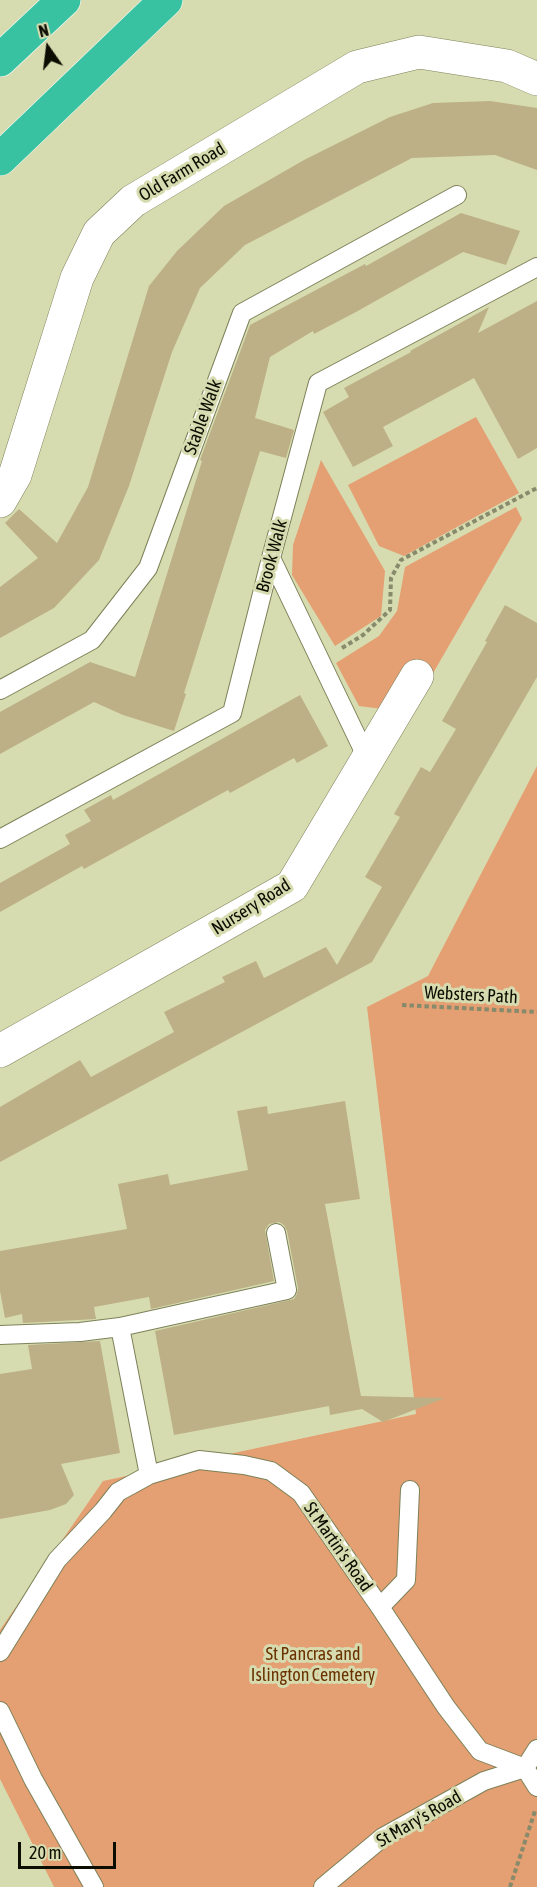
<!DOCTYPE html>
<html>
<head>
<meta charset="utf-8">
<style>
  body { margin:0 }
  #map { position:relative; width:537px; height:1887px; overflow:hidden; background:#d7dcb0; font-family:"Asap Condensed",sans-serif }
  canvas { display:block }
  .north { position:absolute; left:18px; top:18px; width:60px; height:60px; -webkit-text-stroke:4px #d7dcb0; paint-order:stroke; rotate:346deg; font-size:16px; font-weight:700; line-height:24px; text-align:center; color:#0c0d01 }
  .north::after { content:''; display:block; margin:auto; width:21px; height:27px; background:#0c0d01; clip-path:polygon(50% 0,100% 100%,50% 72%,0 100%) }
  .scale { position:absolute; left:18px; top:1842px; width:98px; height:27px; box-sizing:border-box; border:3px solid #0c0d01; border-top:0; padding-left:8px; font-size:18px; line-height:21px; white-space:nowrap; color:#0c0d01; -webkit-text-stroke:4px #d7dcb0; paint-order:stroke }
</style>
</head>
<body>
<div id="map">
<canvas width="537" height="1887"></canvas>
<div class="north">N</div>
<div class="scale">20 m</div>
</div>
<script>
const ctx = document.querySelector('canvas').getContext('2d');
ctx.lineJoin = 'round';
function fill(path, color) {
  ctx.fillStyle = color;
  ctx.fill(path, 'evenodd');
}
function shape(rows) {
  const path = new Path2D();
  for (const r of rows) {
    path.moveTo(r[0], r[1]);
    for (let i = 2; i < r.length; i += 2) path.lineTo(r[i], r[i + 1]);
  }
  return path;
}
function strokePath(path, color, width, dash) {
  ctx.strokeStyle = color;
  ctx.lineWidth = width;
  ctx.lineCap = dash ? 'butt' : 'round';
  ctx.setLineDash(dash || []);
  ctx.stroke(path);
}
function write(font, color, halo, rows, align = 'center') {
  ctx.font = font + ' "Asap Condensed",sans-serif';
  ctx.lineWidth = 6;
  ctx.setLineDash([]);
  ctx.textBaseline = 'middle';
  ctx.strokeStyle = halo;
  ctx.fillStyle = color;
  for (const [text, x, y, turn = 0] of rows) {
    ctx.save();
    ctx.translate(x, y);
    ctx.rotate((+turn || 0) * Math.PI / 180);
    ctx.textAlign = isNaN(turn) ? turn : align;
    if (halo) ctx.strokeText(text, 0, 0);
    ctx.fillText(text, 0, 0);
    ctx.restore();
  }
}
const green = shape([
  [476,417,519,493,404,556,379,546,348,485],
  [321,460,385,571,381,616,335,646,292,575,293,545],
  [516,507,522,519,432,675,383,709,359,706,336,663,379,636,397,611,405,567],
  [537,766,537,1887,54,1887,0,1779,0,1630,103,1481,416,1414,367,1007,428,976]
]);
const building = shape([
  [490,101,537,108,537,170,495,155,412,158,245,245,200,288,172,352,129,486,99,560,54,608,0,638,0,587,38,558,5,523,19,509,57,543,88,487,149,286,177,251,224,206,304,160,390,117,433,103],
  [461,213,520,231,506,265,463,252,356,312,314,334,313,331,270,357,255,418,294,430,286,458,260,451,184,693,186,694,174,731,123,715,94,702,0,754,0,712,90,662,135,677,202,461,200,460,250,325,365,264,366,266],
  [537,301,537,448,518,459,474,378,383,427,393,446,353,467,323,412,349,397,344,388,411,352,410,351,489,307,478,333],
  [505,605,537,623,537,677,372,962,0,1162,0,1107,80,1060,91,1077,174,1032,164,1012,225,982,222,977,256,961,264,978,326,947,337,965,382,887,365,877,400,817,394,814,421,767,430,772,456,729,442,721,487,642,485,641],
  [300,695,328,746,297,763,294,758,230,793,228,790,84,869,82,866,0,912,0,883,70,844,65,835,91,821,84,810,111,795,113,800],
  [345,1101,360,1199,325,1204,361,1396,445,1398,383,1422,362,1409,330,1415,329,1406,174,1435,155,1331,294,1299,297,1294,298,1288,287,1231,284,1225,279,1222,269,1224,265,1230,274,1281,151,1309,149,1297,94,1307,96,1319,23,1323,22,1314,5,1318,0,1291,0,1251,127,1229,118,1184,168,1174,170,1185,248,1170,237,1111,267,1106,268,1114],
  [100,1341,120,1453,61,1464,74,1495,66,1504,50,1510,0,1519,0,1374,32,1369,28,1345]
]);
const path = shape([
  [342,648,363,635,390,610,391,578,401,560,537,488],
  [402,1005,537,1012],
  [510,1887,535,1811]
]);
const lane = shape([
  [271,558,368,760],
  [0,690,92,640,148,568,242,313,457,195],
  [0,839,232,713,271,558,318,383,537,267],
  [0,1335,80,1332,120,1327],
  [149,1475,120,1327,287,1290,276,1233],
  [380,1607,406,1580,410,1490],
  [0,1652,57,1560,103,1511,118,1492,149,1475,199,1460,244,1465,271,1471,301,1493,380,1607,446,1707,480,1751,525,1768,537,1787],
  [0,1711,33,1779,94,1887],
  [323,1887,383,1837,484,1781,525,1768,537,1749]
]);
const street = shape([
  [0,501,15,475,77,278,99,233,133,201,357,67,419,52,507,66,537,79],
  [0,1051,292,886,417,676]
]);
const highway = shape([
  [0,60,64,0],
  [0,159,166,0]
]);
const streetNames = [
  ["Old Farm Road",182,172,-31],
  ["Stable Walk",203,417,-70],
  ["Brook Walk",272,556,-75],
  ["Nursery Road",251,907,-32],
  ["Websters Path",471,995,3],
  ["St Martin's Road",338,1547,55],
  ["St Mary's Road",419,1819,-30]
];
const parkNames = [
  ["St Pancras and",313,1654],
  ["Islington Cemetery",313,1675]
];
fill(green, '#e49f73');
fill(building, '#bdb086');
strokePath(lane, '#7d8158', 20);
strokePath(street, '#7d8158', 34);
strokePath(highway, '#fff', 34);
strokePath(path, '#878a6b', 4, [4.5, 3]);
strokePath(lane, '#fff', 18);
strokePath(street, '#fff', 33);
strokePath(highway, '#39c2a2', 33);
write('18px', '#0c0d01', '#d7dcb0', streetNames);
write('18px', '#6a3200', '#d7dcb0', parkNames);
</script>
</body>
</html>
